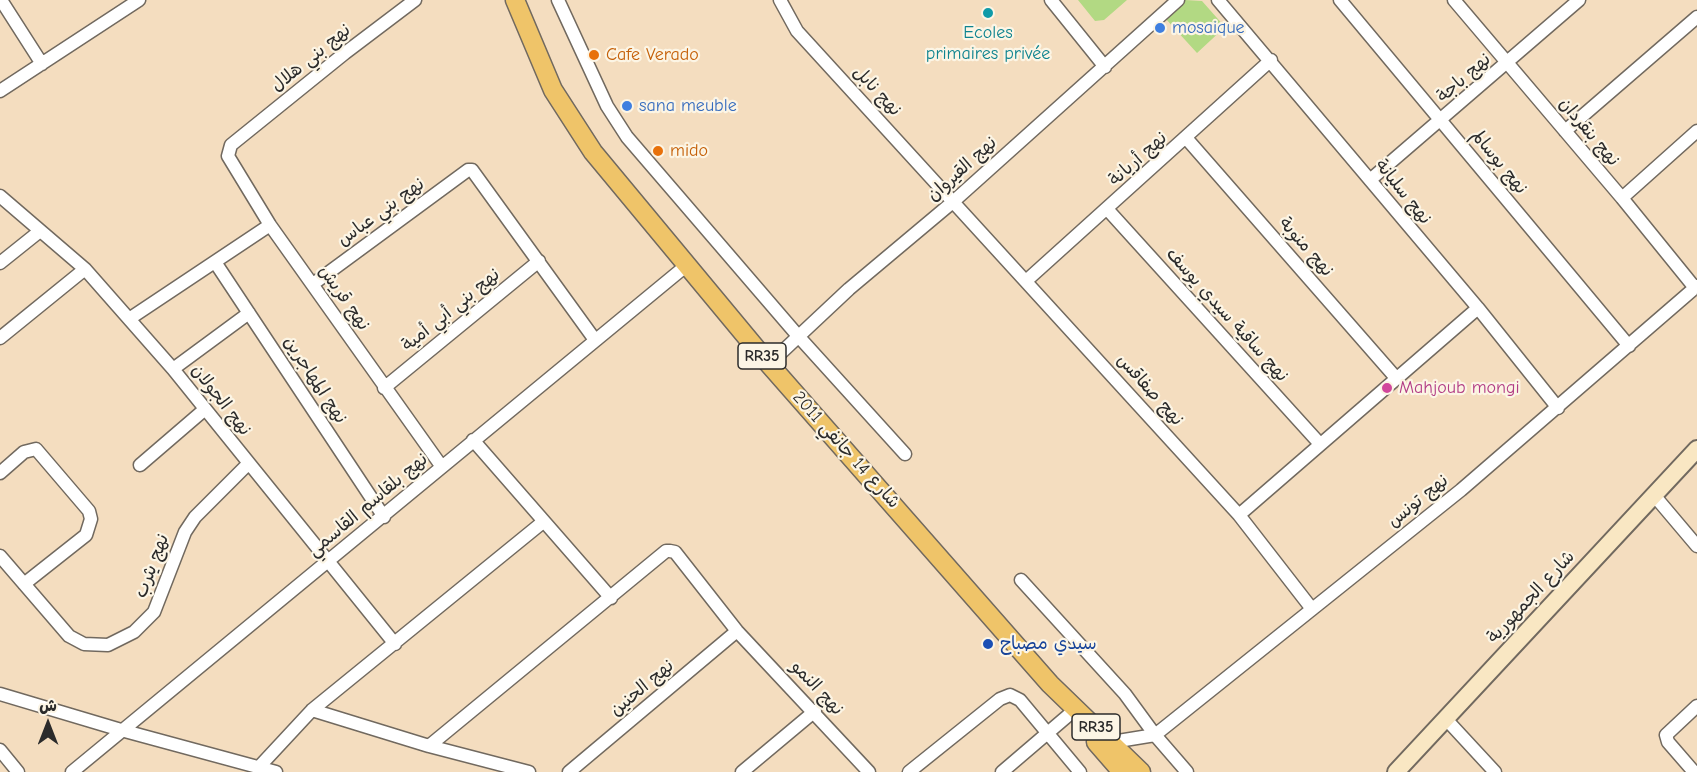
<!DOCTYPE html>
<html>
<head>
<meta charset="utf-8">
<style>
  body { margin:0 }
  #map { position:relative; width:1697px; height:772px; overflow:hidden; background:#f4ddbf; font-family:"Comic Neue","Playpen Sans Arabic",sans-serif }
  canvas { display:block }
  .north { position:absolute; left:18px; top:694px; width:60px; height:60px; -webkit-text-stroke:4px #fcf5e5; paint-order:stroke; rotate:0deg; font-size:16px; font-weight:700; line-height:24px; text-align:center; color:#2b2b2b }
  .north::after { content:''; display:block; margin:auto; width:21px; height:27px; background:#2b2b2b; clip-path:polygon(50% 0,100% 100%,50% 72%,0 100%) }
</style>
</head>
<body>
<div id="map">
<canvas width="1697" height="772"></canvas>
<div class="north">ش</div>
</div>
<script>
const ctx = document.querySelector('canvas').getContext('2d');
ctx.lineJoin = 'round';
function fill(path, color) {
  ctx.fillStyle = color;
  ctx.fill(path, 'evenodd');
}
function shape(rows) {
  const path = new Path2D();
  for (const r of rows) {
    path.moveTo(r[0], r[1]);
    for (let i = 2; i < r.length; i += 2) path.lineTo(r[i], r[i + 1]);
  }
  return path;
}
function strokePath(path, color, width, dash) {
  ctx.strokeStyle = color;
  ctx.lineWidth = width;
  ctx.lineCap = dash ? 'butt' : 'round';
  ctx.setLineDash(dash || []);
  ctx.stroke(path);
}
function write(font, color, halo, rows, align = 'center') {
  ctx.font = font + ' "Comic Neue","Playpen Sans Arabic",sans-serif';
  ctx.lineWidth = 4.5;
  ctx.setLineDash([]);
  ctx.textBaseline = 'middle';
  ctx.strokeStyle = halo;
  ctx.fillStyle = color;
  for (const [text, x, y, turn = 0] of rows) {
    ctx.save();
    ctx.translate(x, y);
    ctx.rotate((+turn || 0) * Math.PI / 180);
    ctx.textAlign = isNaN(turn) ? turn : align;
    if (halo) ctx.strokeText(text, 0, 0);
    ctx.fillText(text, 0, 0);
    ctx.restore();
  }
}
const green = shape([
  [1078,0,1127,0,1104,20,1095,21],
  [1185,0,1202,1,1225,27,1197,53,1165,18]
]);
const street = shape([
  [1,0,42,64],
  [415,0,345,53,231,145,228,156,270,225,442,467],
  [558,0,607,106,627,137,799,337,905,454],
  [780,0,797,31,1239,515,1312,609],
  [1051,0,1105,67],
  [1218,0,1478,308,1558,408],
  [1340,0,1629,346],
  [1454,0,1622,198,1695,288],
  [0,91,139,0],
  [1565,131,1697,17],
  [1187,139,1397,379],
  [1370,180,1579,0],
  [0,196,85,269,173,369,395,644],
  [1622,198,1697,131],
  [1108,210,1320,444],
  [215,262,384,517],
  [0,263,40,231],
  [1026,281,1271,60],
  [313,284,468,170,472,170,595,340],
  [129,319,270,225],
  [0,338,85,269],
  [769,364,849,289,954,201,1178,0],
  [173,369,249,313],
  [384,388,539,261],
  [473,440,611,598],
  [140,465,204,410],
  [0,473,24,452,36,449,89,511,91,519,86,535,24,584],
  [1653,494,1697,546],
  [1239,515,1478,308],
  [0,556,69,636,84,644,108,645,134,632,154,612,185,532,195,517,248,464],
  [1021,580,1125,694,1155,735,1187,772],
  [0,694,121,730,276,772],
  [312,710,429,746,529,772],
  [1445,718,1495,772],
  [1112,742,1155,735,1461,490,1697,286],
  [429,746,666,551,670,551,675,552,737,631,869,772],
  [0,750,18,772],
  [259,767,312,710,543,522],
  [72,772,687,265],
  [569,772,737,631],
  [742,772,815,711],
  [909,772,1000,699,1010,695,1020,700,1080,772],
  [1002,772,1071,713],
  [1694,772,1668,742,1666,735,1697,706]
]);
const secondary = shape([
  [1396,772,1697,449]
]);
const primary = shape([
  [515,0,553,90,593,152,769,364,1050,684,1141,772],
  [1096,742,1122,772]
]);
const markers = [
  [988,13,6,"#0f9aa8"],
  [1160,28,6,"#3f7fe0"],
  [594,55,6,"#e8710a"],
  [627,106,6,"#3f7fe0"],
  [658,151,6,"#e8710a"],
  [1387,388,6,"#d1479c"],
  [988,644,6,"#1a4fb4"]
];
const shields = [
  [762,356,48],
  [1096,727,48]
];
const shieldNames = [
  ["RR35",762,356],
  ["RR35",1096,727]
];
const shopNames = [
  ["mosaique",1172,28],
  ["sana meuble",639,106]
];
const cultureNames = [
  ["Ecoles",988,33],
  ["primaires privée",988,54]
];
const foodNames = [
  ["Cafe Verado",606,55],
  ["mido",670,151]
];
const streetNames = [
  ["نهج بني هلال",311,58,-39],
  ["نهج باجة",1464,78,-41],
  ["نهج نابل",877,91,47],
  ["نهج بنقردان",1589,132,50],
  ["نهج أريانة",1138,159,-42],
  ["نهج بوسالم",1499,162,51],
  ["نهج القيروان",962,169,-42],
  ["نهج سليانة",1403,192,51],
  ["نهج بني عباس",381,212,-36],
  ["نهج منوبة",1306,247,49],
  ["نهج قريش",344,298,55],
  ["نهج بني أبي أمية",451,310,-39],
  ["نهج ساقية سيدي يوسف",1227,315,48],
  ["نهج المهاجرين",315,380,57],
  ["نهج صفاقس",1150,390,48],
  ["نهج الجولان",221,400,52],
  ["شارع 14 جانفي 2011",846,450,48],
  ["نهج تونس",1418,501,-39],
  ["نهج بلقاسم القاسمي",368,505,-40],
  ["نهج يثرب",152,566,-69],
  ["شارع الجمهورية",1531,597,-47],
  ["نهج الحنين",642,688,-40],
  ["نهج النمو",817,688,47]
];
const hotelNames = [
  ["Mahjoub mongi",1399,388]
];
const transitNames = [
  ["سيدي مصباح",1000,644]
];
fill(green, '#b2d983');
strokePath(street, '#71695f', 15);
strokePath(secondary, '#71695f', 20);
strokePath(primary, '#71695f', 21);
strokePath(street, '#fff', 12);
strokePath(secondary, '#f9e7c3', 16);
strokePath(primary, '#efc469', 18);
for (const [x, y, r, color] of markers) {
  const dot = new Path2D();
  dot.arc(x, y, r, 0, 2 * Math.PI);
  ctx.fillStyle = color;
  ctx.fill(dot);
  strokePath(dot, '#fcf5e5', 2);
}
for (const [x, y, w] of shields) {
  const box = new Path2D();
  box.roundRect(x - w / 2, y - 13, w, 26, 4.5);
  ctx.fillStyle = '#fcf5e5';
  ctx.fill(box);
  strokePath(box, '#2b2b2b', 1.5);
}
write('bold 16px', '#2b2b2b', null, shieldNames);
write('18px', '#366cbe', '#fcf5e5', shopNames, 'left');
write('18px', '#0d838f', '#fcf5e5', cultureNames);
write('18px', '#c56008', '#fcf5e5', foodNames, 'left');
write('18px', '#2b2b2b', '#fcf5e5', streetNames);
write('18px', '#b23c85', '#fcf5e5', hotelNames, 'left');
write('18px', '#164399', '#fcf5e5', transitNames, 'left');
</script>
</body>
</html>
